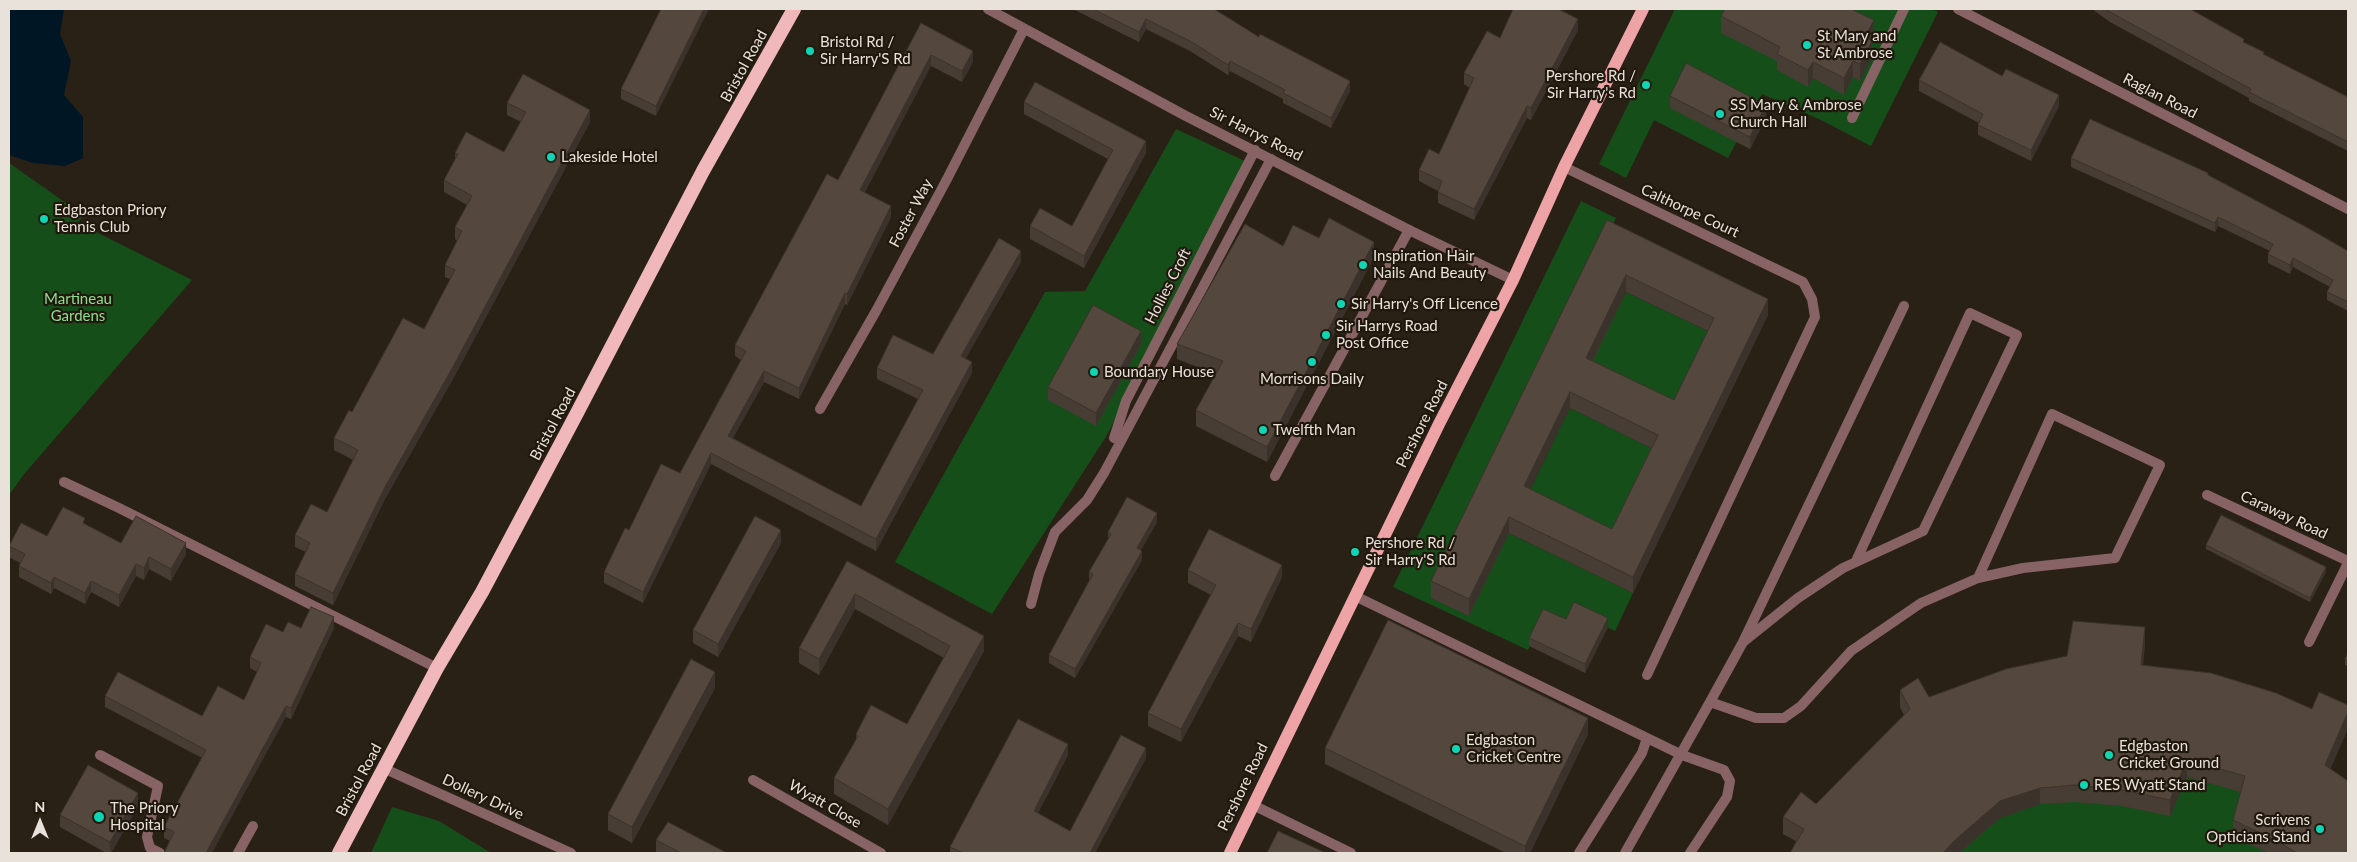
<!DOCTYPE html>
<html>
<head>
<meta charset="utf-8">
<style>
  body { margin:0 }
  #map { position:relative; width:2357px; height:862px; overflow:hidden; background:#2a2116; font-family:Lato,sans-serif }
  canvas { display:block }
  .frame { position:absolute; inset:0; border:10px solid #e8e2da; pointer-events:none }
  .north { position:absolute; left:15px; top:797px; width:50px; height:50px; -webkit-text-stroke:4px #21180d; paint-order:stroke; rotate:0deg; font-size:14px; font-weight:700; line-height:20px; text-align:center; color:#e8e2da }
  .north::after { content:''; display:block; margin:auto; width:18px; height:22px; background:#e8e2da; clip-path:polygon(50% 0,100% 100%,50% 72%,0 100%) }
</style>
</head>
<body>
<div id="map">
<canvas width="2357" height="862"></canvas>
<div class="frame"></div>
<div class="north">N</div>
</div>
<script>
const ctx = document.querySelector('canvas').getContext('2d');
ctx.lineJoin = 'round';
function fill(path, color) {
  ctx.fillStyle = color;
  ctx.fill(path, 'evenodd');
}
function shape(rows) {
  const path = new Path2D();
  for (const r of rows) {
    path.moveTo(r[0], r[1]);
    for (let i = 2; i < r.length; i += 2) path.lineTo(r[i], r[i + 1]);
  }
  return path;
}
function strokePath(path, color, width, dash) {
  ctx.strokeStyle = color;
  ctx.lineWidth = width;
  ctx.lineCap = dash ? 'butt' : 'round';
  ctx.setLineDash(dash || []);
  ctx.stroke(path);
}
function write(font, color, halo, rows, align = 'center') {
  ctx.font = font + ' Lato,sans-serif';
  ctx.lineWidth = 4.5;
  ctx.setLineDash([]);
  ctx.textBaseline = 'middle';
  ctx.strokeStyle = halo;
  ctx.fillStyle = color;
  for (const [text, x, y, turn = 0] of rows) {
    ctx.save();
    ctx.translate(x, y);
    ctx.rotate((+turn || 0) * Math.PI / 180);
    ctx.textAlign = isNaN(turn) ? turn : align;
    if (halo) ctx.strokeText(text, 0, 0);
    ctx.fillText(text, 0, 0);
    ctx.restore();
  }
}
const green = shape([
  [1675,9,1932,9,1938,12,1871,146,1821,120,1762,94,1728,158,1654,120,1626,178,1599,164],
  [1176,129,1249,163,1107,435,992,614,895,562,1045,292,1085,291],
  [9,163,83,215,78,223,192,280,25,473,9,495],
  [1581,201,1616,218,1607,237,1509,533,1633,593,1615,631,1574,611,1566,628,1543,618,1528,650,1393,587],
  [1626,292,1714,334,1674,417,1586,374],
  [1570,408,1658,451,1612,545,1524,502],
  [2141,681,2348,722,2348,728,2325,781,2348,853,1799,853,1803,845,1783,834,1801,808,1815,820,1910,725,1900,707,1918,694,1930,714],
  [392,807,439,821,491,853,371,853]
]);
const water = shape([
  [9,9,64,9,60,34,71,61,64,95,83,117,83,158,65,166,33,163,9,155]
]);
const service = shape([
  [1852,118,1904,9],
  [1564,167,1803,282,1812,299,1815,317,1647,675],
  [1275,476,1409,230],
  [64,482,119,508,437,668],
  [1355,596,1682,755,1724,770,1730,781,1727,797,1690,853],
  [1031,604,1039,574,1055,532,1087,500,1104,473,1271,159],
  [1743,642,1798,598,1843,568,1923,531,2017,335,1970,313,1856,561],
  [1710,702,1743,642,1904,306],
  [100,755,158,786,147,837,150,848,160,853],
  [1253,805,1351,853],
  [238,853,253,826],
  [1579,853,1642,753,1647,738],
  [1625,853,1710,702,1756,718,1784,718,1801,706,1851,651,1921,603,1978,578,2023,568,2115,558,2160,465,2052,414,1978,578]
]);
const minor = shape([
  [988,9,1184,115,1409,230,1513,280],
  [1958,9,2348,209],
  [820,409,876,311,946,181,1024,29],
  [1114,438,1126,401,1255,150],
  [2207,495,2348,561],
  [2309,642,2348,563],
  [383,768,571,853],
  [753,780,881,853]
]);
const primary = shape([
  [1230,853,1439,424,1513,280,1564,167,1643,9]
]);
const trunk = shape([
  [339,853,437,668,482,592,577,413,703,171,794,9]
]);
const wall = shape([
  [661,9,656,116,621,99,621,89],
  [1073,9,1214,9,1259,37,1350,91,1331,128,1283,103,1283,99,1230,71,1228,75,1190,51,1146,29,1139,42],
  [1513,9,1561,9,1561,10,1578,30,1531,120,1527,118,1474,220,1438,203,1438,191,1419,181,1419,170,1439,154,1470,88,1464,84,1464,73,1500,38],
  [2092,9,2190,9,2264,55,2348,97,2348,151,2249,101,2249,98,2110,22],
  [1721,16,1874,37,1872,40,1872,57,1860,81,1853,77,1844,95,1813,78,1808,87,1777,70,1777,61,1721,33],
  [921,23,973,62,962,82,931,66,864,193,891,217,847,305,845,304,799,399,764,382,733,438,861,506,918,399,877,379,877,368,933,354,1021,262,965,358,972,373,876,551,711,464,643,603,604,583,604,572,629,530,680,473,741,360,735,356,735,345,838,180],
  [1919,80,2059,106,2031,161,1978,135,1978,125,1979,123,1919,91],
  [1670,96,1766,118,1750,149,1670,108],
  [1024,102,1146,153,1084,268,1030,239,1030,226,1072,226,1108,159,1024,114],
  [507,103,590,122,454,377,385,499,333,605,295,586,295,574,306,552,295,547,295,535,327,512,353,460,334,450,334,438,352,412,424,329,450,279,445,277,445,265,457,241,455,239,455,227,467,205,444,192,444,180,455,159,455,153,504,152,521,122,507,115],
  [2071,158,2208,175,2348,251,2348,311,2327,300,2327,292,2330,287,2293,267,2290,274,2268,263,2268,254,2270,251,2218,226,2215,232,2071,167],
  [1607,220,1768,315,1633,593,1509,533,1469,616,1431,598,1431,581],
  [1626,292,1708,331,1674,400,1593,361],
  [1570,408,1651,448,1612,529,1530,489],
  [1319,238,1374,257,1267,462,1196,426,1196,410,1216,374,1177,359,1177,344,1283,246],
  [1141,344,1096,426,1048,400,1048,387],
  [1157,522,1141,550,1142,560,1075,678,1049,663,1049,655,1089,581,1089,572,1108,540,1108,532],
  [85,525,121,543,186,554,171,581,149,569,144,580,136,576,119,607,91,592,85,604,54,588,51,594,19,577,19,566,20,563,9,557,9,546,47,536],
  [781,543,718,657,693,643,693,630],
  [2206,545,2326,572,2310,602,2206,549],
  [847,561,984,651,888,825,834,794,834,778,856,740,856,734,907,724,944,658,855,609,819,675,799,663,799,648],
  [1188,570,1282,577,1251,642,1238,636,1181,742,1148,726,1148,713,1211,595,1188,583],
  [1608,627,1585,673,1529,646,1529,638],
  [301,628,334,628,291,719,286,717,170,841,164,838,164,827,202,758,105,707,105,696,202,716,244,700,257,672,250,668,250,657,283,632],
  [2145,643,2143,665,2348,728,2330,769,2348,853,2269,853,2233,837,2233,820,2241,792,2187,777,2170,816,2122,806,2075,802,2040,804,2000,818,1959,853,1790,853,1796,841,1783,834,1783,817,1816,804,1904,715,1900,707,1900,690,1929,697],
  [2348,653,2348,666,2345,665,2345,659],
  [715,688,632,843,608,830,608,814],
  [1588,734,1530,853,1506,853,1325,764,1325,748],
  [1068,755,1038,813,1070,831,1146,758,1095,853,950,853,950,847],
  [138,806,111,853,106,853,60,827,60,815],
  [656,840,727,853,656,853]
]);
const shadedWall = shape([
  [704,9,709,9,656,116,656,106],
  [1146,19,1146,29,1139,42,1139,32],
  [1578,19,1578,30,1531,120,1531,108],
  [1874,20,1874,37,1865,53,1865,37],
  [1872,41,1872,57,1860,81,1860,64],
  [973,51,973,62,962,82,962,71],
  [931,55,931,66,860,202,860,190],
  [1230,61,1230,71,1228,75,1228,65],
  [1853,61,1853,77,1844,95,1844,78],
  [1813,62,1813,78,1808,87,1808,70],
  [1350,81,1350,91,1331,128,1331,118],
  [2059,95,2059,106,2031,161,2031,150],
  [1766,105,1766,118,1750,149,1750,137],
  [1527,106,1527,118,1474,220,1474,209],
  [590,110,590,122,454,377,385,499,333,605,333,593,385,487],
  [1146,141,1146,153,1084,268,1084,256],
  [891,206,891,217,847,305,847,294],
  [2218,217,2218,226,2215,232,2215,223],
  [1374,242,1374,257,1267,462,1267,447],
  [1021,251,1021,262,961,367,961,356],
  [2293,258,2293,267,2290,274,2290,265],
  [1626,275,1626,292,1586,374,1586,358],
  [845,293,845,304,799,399,799,388],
  [1768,299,1768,315,1633,593,1633,577],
  [1141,331,1141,344,1096,426,1096,413],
  [972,362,972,373,876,551,876,539],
  [764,371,764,382,728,447,728,436],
  [1570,392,1570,408,1524,502,1524,486],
  [711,453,711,464,643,603,643,592],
  [1157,513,1157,522,1137,557,1137,548],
  [1509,517,1509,533,1469,616,1469,599],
  [781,530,781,543,718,657,718,644],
  [186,543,186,554,171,581,171,569],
  [1142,551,1142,560,1075,678,1075,669],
  [149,557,149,569,144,580,144,568],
  [136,564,136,576,119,607,119,595],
  [1282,565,1282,577,1251,642,1251,629],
  [2326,567,2326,572,2310,602,2310,598],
  [54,577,54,588,51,594,51,583],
  [91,581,91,592,85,604,85,593],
  [855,594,855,609,819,675,819,659],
  [334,617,334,628,291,719,291,708],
  [1608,618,1608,627,1585,673,1585,664],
  [1238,623,1238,636,1181,742,1181,729],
  [2145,627,2145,643,2141,682,2141,665],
  [984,636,984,651,888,825,888,809],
  [715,672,715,688,632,843,632,827],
  [286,706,286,717,212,853,206,853],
  [2348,712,2348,728,2325,782,2325,765],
  [1588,718,1588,734,1530,853,1525,853,1525,846],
  [1068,744,1068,755,1034,821,1034,811],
  [1146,748,1146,758,1095,853,1090,853],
  [2187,760,2187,777,2170,816,2170,800],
  [2040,788,2040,804,2000,818,1959,853,1943,853,1954,841,2000,801],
  [138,793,138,806,111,853,110,853,110,842]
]);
const building = shape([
  [661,9,704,9,656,106,621,89,661,9],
  [1093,9,1214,9,1259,37,1260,34,1350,81,1331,118,1283,93,1285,90,1230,61,1228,65,1190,41,1146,19,1139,32,1093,9],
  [1513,9,1558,9,1578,19,1531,108,1527,106,1474,209,1438,192,1442,181,1419,170,1429,149,1439,154,1474,78,1464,73,1487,31,1500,38,1513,9],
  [1725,9,1851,9,1874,20,1865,37,1872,41,1860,64,1853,61,1844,78,1813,62,1808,70,1777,54,1780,47,1721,16,1725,9],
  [2105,9,2190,9,2244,39,2243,42,2264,52,2263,54,2348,97,2348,142,2249,92,2251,89,2110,12,2105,9],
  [921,23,973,51,962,71,931,55,860,190,891,206,847,294,845,293,799,388,764,371,728,436,861,506,923,390,877,368,893,335,933,354,999,238,1021,251,961,356,972,362,876,539,711,453,643,592,604,572,625,528,629,530,661,464,680,473,746,351,735,345,827,174,838,180,921,23],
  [1940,42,2002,76,2006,69,2059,95,2031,150,1978,125,1983,114,1919,80,1940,42],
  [1686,63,1766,105,1750,137,1670,96,1686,63],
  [523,74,590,110,454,365,385,487,333,593,295,574,310,543,295,535,311,504,327,512,358,450,334,438,349,410,352,412,403,318,424,329,455,270,445,265,462,231,455,227,472,196,444,180,458,154,455,153,466,132,504,152,526,112,507,103,523,74],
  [1035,82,1146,141,1084,256,1030,226,1040,208,1072,226,1113,150,1024,102,1035,82],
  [2090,119,2208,173,2208,175,2308,228,2348,251,2348,302,2327,292,2333,280,2293,258,2290,265,2268,254,2273,244,2218,217,2215,223,2071,158,2090,119],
  [1329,218,1374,242,1267,447,1196,410,1223,361,1177,344,1245,224,1283,246,1293,225,1319,238,1329,218],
  [1607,220,1768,299,1633,577,1509,517,1469,599,1431,581,1607,220],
  [1626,275,1714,318,1674,400,1586,358,1626,275],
  [1570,392,1658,435,1612,529,1524,486,1570,392],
  [1093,305,1141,331,1096,413,1048,387,1093,305],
  [1127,497,1157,513,1137,548,1142,551,1075,669,1049,655,1093,574,1089,572,1111,534,1108,532,1127,497],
  [63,507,85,518,83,523,121,543,136,516,186,543,171,569,149,557,144,568,136,564,119,595,91,581,85,593,54,577,51,583,19,566,25,554,9,546,21,523,47,536,63,507],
  [2221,515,2326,567,2310,598,2206,545,2221,515],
  [755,516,781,530,718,644,693,630,755,516],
  [1209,529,1282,565,1251,629,1238,623,1181,729,1148,713,1216,585,1188,570,1209,529],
  [847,561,984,636,888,809,834,778,858,736,856,734,871,705,907,724,950,646,855,594,819,659,799,648,847,561],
  [1574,602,1608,618,1585,664,1529,638,1543,609,1566,619,1574,602],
  [311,607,334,617,291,708,286,706,206,853,164,853,174,832,164,827,206,750,105,696,118,672,202,716,218,686,244,700,261,663,250,657,266,624,283,632,288,622,301,628,311,607],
  [1388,620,1588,718,1525,846,1325,748,1388,620],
  [2073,621,2145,627,2141,665,2211,673,2276,693,2312,709,2319,692,2348,705,2348,712,2325,765,2348,781,2348,853,2297,853,2277,841,2233,820,2245,776,2187,760,2170,800,2122,790,2075,785,2040,788,2000,801,1954,841,1943,853,1790,853,1804,829,1783,817,1801,792,1816,804,1910,709,1900,690,1918,678,1929,697,2006,669,2067,656,2073,621],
  [2348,653,2348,661,2345,659,2348,653],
  [691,659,715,672,632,827,608,814,691,659],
  [1018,719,1068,744,1034,811,1070,831,1121,735,1146,748,1090,853,963,853,950,847,1018,719],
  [88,765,138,793,110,842,60,815,88,765],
  [668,822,727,853,681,853,656,840,668,822],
  [1278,831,1326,853,1267,853,1278,831]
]);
const markers = [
  [1807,45,5,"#0fd5b4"],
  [810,51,5,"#0fd5b4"],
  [1646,85,5,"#0fd5b4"],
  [1720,114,5,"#0fd5b4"],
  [551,157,5,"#0fd5b4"],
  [44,219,5,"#0fd5b4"],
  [1363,265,5,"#0fd5b4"],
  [1341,304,5,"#0fd5b4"],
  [1326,335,5,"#0fd5b4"],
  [1312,362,5,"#0fd5b4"],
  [1094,372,5,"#0fd5b4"],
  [1263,430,5,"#0fd5b4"],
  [1355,552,5,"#0fd5b4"],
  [1456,749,5,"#0fd5b4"],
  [2109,755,5,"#0fd5b4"],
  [2084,785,5,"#0fd5b4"],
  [99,817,6,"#0fd5b4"],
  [2320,829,5,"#0fd5b4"]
];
const poiNames = [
  ["St Mary and",1817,36],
  ["St Ambrose",1817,53],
  ["Bristol Rd /",820,42],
  ["Sir Harry'S Rd",820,59],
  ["Pershore Rd /",1636,76,"right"],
  ["Sir Harry's Rd",1636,93,"right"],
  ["SS Mary & Ambrose",1730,105],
  ["Church Hall",1730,122],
  ["Lakeside Hotel",561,157],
  ["Edgbaston Priory",54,210],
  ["Tennis Club",54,227],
  ["Inspiration Hair",1373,256],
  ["Nails And Beauty",1373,273],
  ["Sir Harry's Off Licence",1351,304],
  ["Sir Harrys Road",1336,326],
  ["Post Office",1336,343],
  ["Boundary House",1104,372],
  ["Morrisons Daily",1312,379,"center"],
  ["Twelfth Man",1273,430],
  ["Pershore Rd /",1365,543],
  ["Sir Harry'S Rd",1365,560],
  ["Edgbaston",1466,740],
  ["Cricket Centre",1466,757],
  ["Edgbaston",2119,746],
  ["Cricket Ground",2119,763],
  ["RES Wyatt Stand",2094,785],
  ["The Priory",110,808],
  ["Hospital",110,825],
  ["Scrivens",2310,820,"right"],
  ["Opticians Stand",2310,837,"right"]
];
const streetNames = [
  ["Bristol Road",744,66,-61],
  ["Raglan Road",2160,96,27],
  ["Sir Harrys Road",1256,134,27],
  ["Calthorpe Court",1690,211,25],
  ["Foster Way",911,213,-62],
  ["Hollies Croft",1168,286,-63],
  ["Bristol Road",553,424,-62],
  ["Pershore Road",1422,424,-63],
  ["Caraway Road",2284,515,25],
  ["Bristol Road",359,780,-62],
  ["Pershore Road",1243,787,-64],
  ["Dollery Drive",483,797,25],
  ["Wyatt Close",825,804,30]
];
const parkNames = [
  ["Martineau",78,299],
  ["Gardens",78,316]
];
fill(green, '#164e1a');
fill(water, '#011625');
strokePath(service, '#886365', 10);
strokePath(minor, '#886365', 10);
strokePath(primary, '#eea3a7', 12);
strokePath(trunk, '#f0b8bb', 14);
fill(wall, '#483d34');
fill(shadedWall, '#3b322b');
fill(building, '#54473d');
strokePath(building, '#3b322b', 1);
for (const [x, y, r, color] of markers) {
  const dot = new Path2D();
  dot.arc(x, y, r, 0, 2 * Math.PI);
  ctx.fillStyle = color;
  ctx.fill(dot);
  strokePath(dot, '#21180d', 2);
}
write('15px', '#e8e2da', '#21180d', poiNames, 'left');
write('15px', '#e8e2da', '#21180d', streetNames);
write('15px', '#8edf8f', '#21180d', parkNames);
</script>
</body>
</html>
